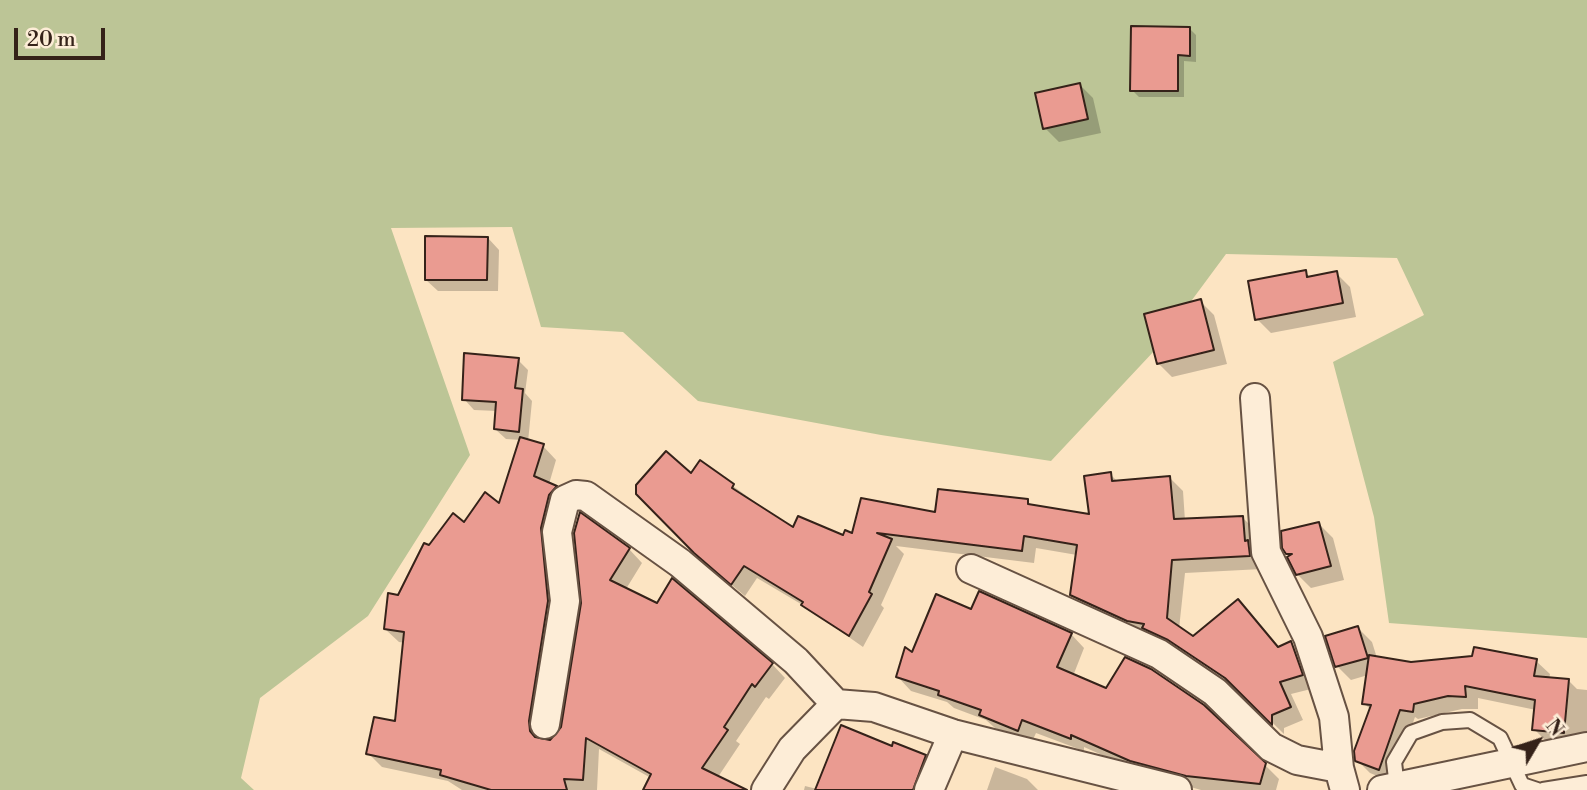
<!DOCTYPE html>
<html>
<head>
<meta charset="utf-8">
<style>
  body { margin:0 }
  #map { position:relative; width:1587px; height:790px; overflow:hidden; background:#fce4c2; font-family:"Libre Bodoni",serif }
  canvas { display:block }
  .north { position:absolute; left:1503px; top:706px; width:70px; height:70px; -webkit-text-stroke:5px #fdedd7; paint-order:stroke; rotate:51deg; font-size:19px; font-weight:700; line-height:28px; text-align:center; color:#352219 }
  .north::after { content:''; display:block; margin:auto; width:24px; height:32px; background:#352219; clip-path:polygon(50% 0,100% 100%,50% 72%,0 100%) }
  .scale { position:absolute; left:14px; top:28px; width:91px; height:32px; box-sizing:border-box; border:4px solid #352219; border-top:0; padding-left:9px; font-size:21px; line-height:24px; white-space:nowrap; color:#352219; -webkit-text-stroke:5px #fdedd7; paint-order:stroke }
</style>
</head>
<body>
<div id="map">
<canvas width="1587" height="790"></canvas>
<div class="north">N</div>
<div class="scale">20 m</div>
</div>
<script>
const ctx = document.querySelector('canvas').getContext('2d');
ctx.lineJoin = 'round';
function fill(path, color) {
  ctx.fillStyle = color;
  ctx.fill(path, 'evenodd');
}
function shape(rows) {
  const path = new Path2D();
  for (const r of rows) {
    path.moveTo(r[0], r[1]);
    for (let i = 2; i < r.length; i += 2) path.lineTo(r[i], r[i + 1]);
  }
  return path;
}
function strokePath(path, color, width, dash) {
  ctx.strokeStyle = color;
  ctx.lineWidth = width;
  ctx.lineCap = dash ? 'butt' : 'round';
  ctx.setLineDash(dash || []);
  ctx.stroke(path);
}
const green = shape([
  [0,0,1587,0,1587,638,1389,623,1374,517,1333,362,1424,315,1397,258,1226,254,1155,350,1051,461,881,435,698,401,623,332,541,327,512,227,391,228,470,455,368,616,260,698,241,778,254,790,0,790]
]);
const shadow = shape([
  [1189,28,1196,35,1196,62,1184,61,1184,97,1139,97,1132,90],
  [1079,84,1093,98,1101,133,1059,142,1045,128],
  [488,238,499,250,498,291,438,291,426,280],
  [1305,272,1311,278,1336,273,1350,287,1356,317,1271,333,1257,319],
  [1200,301,1214,315,1227,364,1172,377,1158,363],
  [518,360,528,370,525,393,532,401,528,442,543,446,556,460,549,484,569,500,561,615,543,740,551,742,563,727,583,603,629,549,642,563,626,589,772,664,785,678,769,699,766,697,736,741,740,744,718,777,743,790,645,790,651,778,599,749,597,790,462,790,448,781,382,767,368,753,397,723,405,643,399,642,385,629,430,547,500,506,521,440,506,439,495,429,497,411,474,410,464,399],
  [701,463,794,530,844,537,936,514,1027,501,1033,506,1091,516,1110,474,1118,482,1170,478,1183,491,1185,521,1243,518,1256,531,1262,569,1185,573,1179,629,1193,638,1250,614,1279,649,1291,643,1304,656,1315,688,1291,694,1303,720,1284,728,1284,734,1240,691,1183,653,1151,635,1085,608,1072,595,1077,555,1036,548,1034,563,896,546,904,554,881,605,884,608,863,647,806,607,757,578,745,596,709,566,692,476],
  [1319,524,1333,538,1344,580,1311,588,1297,574,1287,553],
  [972,611,1071,634,1084,648,1073,676,1265,765,1279,779,1276,790,1201,790,1145,774,1084,747,1084,751,1036,733,1031,744,995,728,986,720,954,708,947,702,911,691,898,677,912,654],
  [1358,628,1372,642,1377,658,1411,664,1536,661,1550,674,1549,679,1568,680,1577,689,1587,690,1587,746,1548,743,1534,729,1536,710,1478,698,1478,709,1462,709,1418,719,1415,717,1392,782,1370,773,1357,760,1371,710,1364,703,1368,675,1351,680,1337,666],
  [893,748,925,756,939,770,928,790,848,760],
  [995,767,1027,779,1038,790,987,790],
  [805,786,817,789,877,790,804,790]
]);
const building = shape([
  [1131,26,1190,27,1190,56,1178,55,1178,91,1130,91,1131,26],
  [1080,83,1088,119,1043,129,1035,93,1080,83],
  [425,236,488,237,487,280,425,280,425,236],
  [1306,270,1307,277,1337,271,1343,303,1255,320,1248,281,1306,270],
  [1201,299,1214,350,1157,364,1144,314,1201,299],
  [464,353,519,358,515,388,523,389,519,432,494,429,496,402,462,400,464,353],
  [520,437,544,444,534,476,557,486,549,495,541,528,548,601,529,721,530,731,535,737,550,740,561,727,581,603,574,533,580,512,630,548,610,580,657,603,672,578,773,663,755,687,752,684,724,727,728,730,702,768,747,790,643,790,651,774,586,738,583,780,564,779,567,790,491,790,440,775,441,770,366,754,374,717,395,721,404,632,384,629,388,593,398,595,424,543,429,545,453,513,464,522,485,492,499,503,520,437],
  [666,451,691,473,700,460,734,484,732,488,793,527,798,516,843,535,845,530,852,533,861,498,935,512,938,489,1028,499,1028,504,1089,514,1084,476,1111,472,1112,481,1170,476,1174,519,1243,516,1245,541,1248,540,1250,556,1172,560,1167,618,1193,636,1238,599,1278,647,1291,641,1303,675,1280,682,1291,707,1272,715,1272,725,1225,678,1168,640,1142,628,1144,624,1127,621,1070,595,1077,545,1024,536,1022,551,877,533,892,539,869,592,872,594,849,636,801,605,803,602,744,566,731,585,694,553,636,494,636,485,666,451],
  [1319,522,1331,566,1296,575,1287,557,1292,554,1286,554,1282,548,1281,531,1319,522],
  [979,591,1072,633,1057,667,1106,688,1125,657,1151,669,1204,705,1266,763,1260,784,1186,776,1130,761,1071,735,1071,739,1022,720,1018,731,979,715,981,710,938,695,939,691,896,677,905,647,912,652,936,594,971,609,979,591],
  [1358,626,1368,658,1335,667,1325,636,1358,626],
  [1474,647,1537,659,1534,676,1569,679,1564,733,1532,730,1535,700,1465,686,1466,697,1448,696,1414,704,1413,712,1400,710,1379,770,1355,761,1354,751,1371,705,1362,704,1369,655,1411,662,1472,656,1474,647],
  [841,725,892,746,893,742,926,755,913,790,815,790,841,725]
]);
const lane = shape([
  [1397,787,1394,762,1411,733,1442,722,1470,720,1500,738,1522,785,1537,790],
  [1543,790,1587,783]
]);
const street = shape([
  [1255,398,1266,552,1308,637,1334,717,1339,768,1345,790],
  [971,569,1159,654,1215,692,1271,747,1297,760,1339,768],
  [545,724,565,601,557,532,565,500,576,495,586,496,680,563,796,661,836,704],
  [766,790,792,749,836,704,874,707,953,734,1177,790],
  [929,790,953,734],
  [1382,790,1587,747]
]);
fill(green, '#bcc596');
fill(shadow, '#0003');
fill(building, '#ea9b91');
strokePath(building, '#352219', 2);
strokePath(lane, '#675243', 18);
strokePath(street, '#675243', 32);
strokePath(lane, '#fdedd7', 14);
strokePath(street, '#fdedd7', 28);
</script>
</body>
</html>
